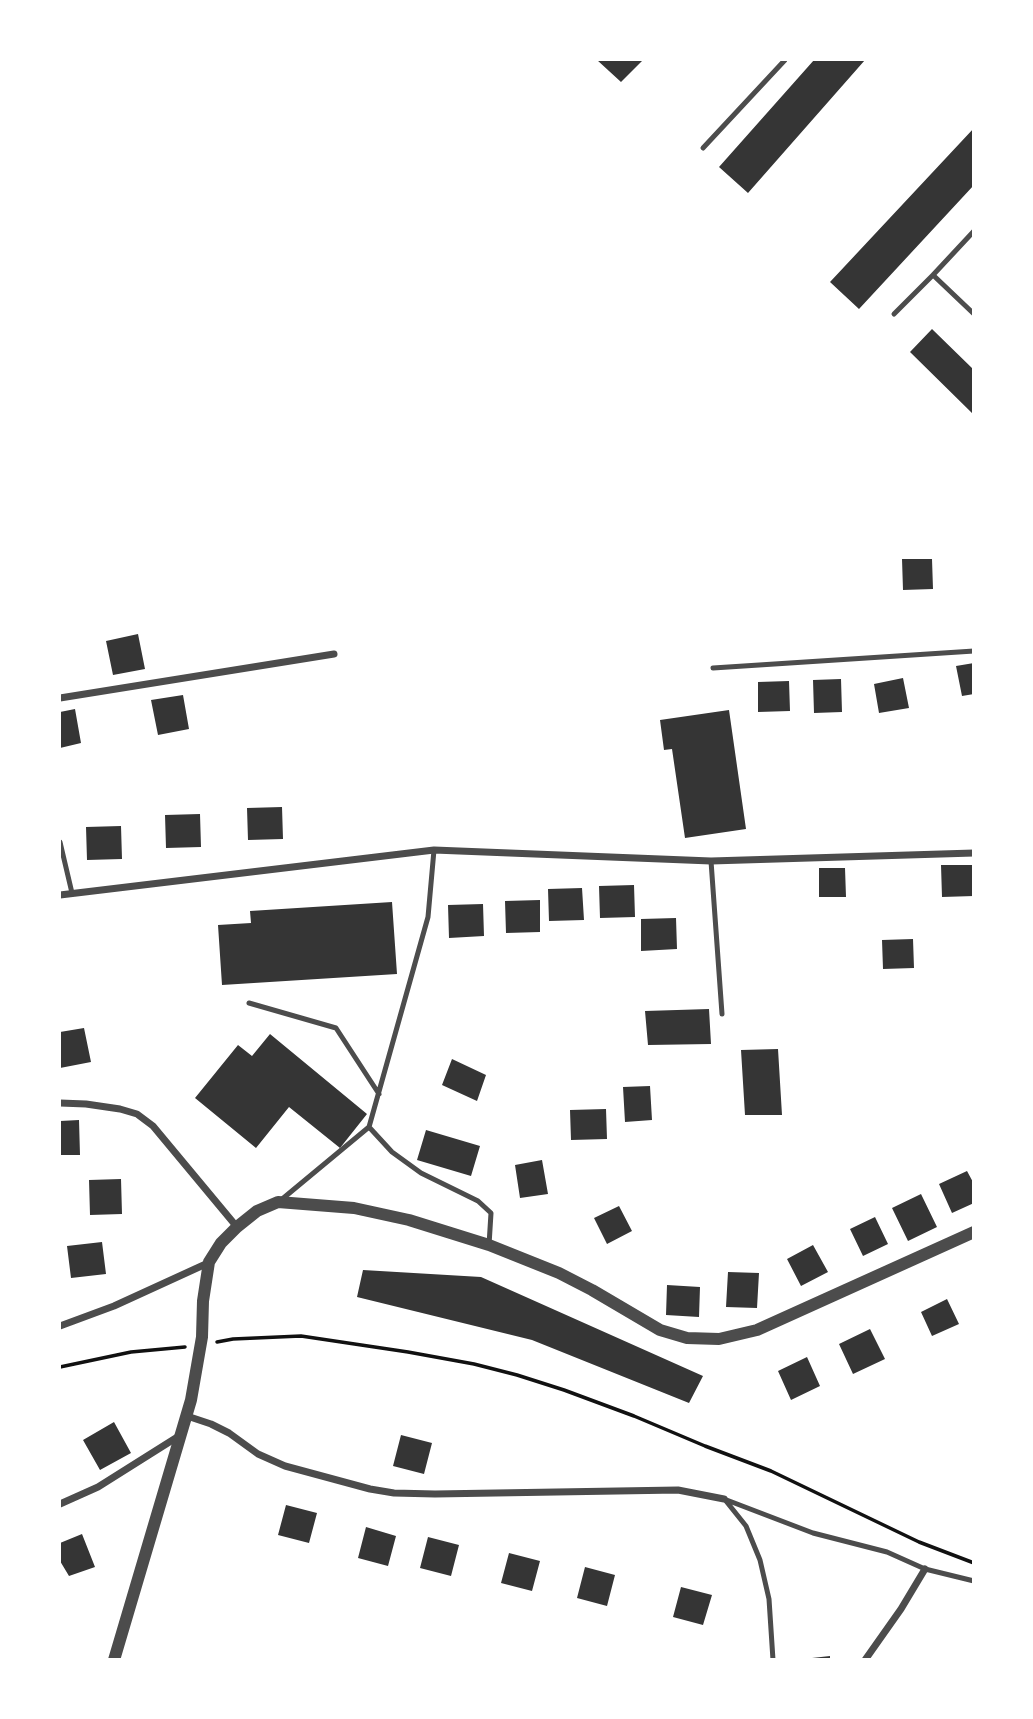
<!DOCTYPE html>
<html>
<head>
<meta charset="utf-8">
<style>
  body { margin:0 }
  #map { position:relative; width:1033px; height:1719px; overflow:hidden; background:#fff; font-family:Raleway,sans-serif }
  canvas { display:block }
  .frame { position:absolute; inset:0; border:61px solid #fff; pointer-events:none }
</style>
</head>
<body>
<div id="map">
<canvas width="1033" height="1719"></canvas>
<div class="frame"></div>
</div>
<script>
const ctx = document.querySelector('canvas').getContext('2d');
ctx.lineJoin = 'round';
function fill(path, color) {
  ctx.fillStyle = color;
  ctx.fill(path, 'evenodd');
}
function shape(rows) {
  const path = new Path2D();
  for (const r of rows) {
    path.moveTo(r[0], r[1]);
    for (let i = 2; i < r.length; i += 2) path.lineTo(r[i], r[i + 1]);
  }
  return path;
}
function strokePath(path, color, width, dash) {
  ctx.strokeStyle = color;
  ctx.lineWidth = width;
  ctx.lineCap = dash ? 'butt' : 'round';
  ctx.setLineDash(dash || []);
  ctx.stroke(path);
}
const building = shape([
  [597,60,643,60,621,82],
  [814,60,865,60,748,193,719,167],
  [974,128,974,185,859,309,830,282],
  [932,329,974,370,974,415,910,352],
  [902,559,932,559,933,589,903,590],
  [138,634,145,669,113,675,106,641],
  [974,663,974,694,962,696,956,666],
  [903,678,909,708,879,713,874,684],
  [841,679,842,712,814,713,813,680],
  [789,681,790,711,758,712,758,682],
  [183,695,189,729,158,735,151,700],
  [75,709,81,743,60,748,60,712],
  [729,710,746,829,685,838,672,749,664,750,660,720],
  [282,807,283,839,248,840,247,808],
  [200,814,201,847,166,848,165,815],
  [121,826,122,859,87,860,86,827],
  [941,865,974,865,974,896,942,897],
  [819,868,845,868,846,897,819,897],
  [634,885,635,917,600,918,599,886],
  [582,888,584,920,549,921,548,889],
  [540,900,540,932,506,933,505,901],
  [392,902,397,974,222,985,218,925,251,923,250,911],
  [483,904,484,936,449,938,448,905],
  [676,918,677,949,641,951,641,919],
  [913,939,914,968,883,969,882,940],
  [709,1009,711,1044,648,1045,645,1011],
  [84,1028,91,1062,60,1068,60,1032],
  [270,1034,367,1114,340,1148,289,1107,256,1148,195,1098,238,1045,252,1056],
  [778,1049,782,1115,745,1115,741,1050],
  [452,1059,486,1075,477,1101,442,1085],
  [650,1086,652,1120,625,1122,623,1087],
  [606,1109,607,1139,571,1140,570,1110],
  [79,1120,80,1155,60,1155,60,1121],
  [426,1130,480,1146,471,1176,417,1160],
  [542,1160,548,1194,520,1198,515,1165],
  [967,1171,974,1184,974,1203,952,1213,939,1184],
  [121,1179,122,1214,90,1215,89,1180],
  [921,1194,937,1227,908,1241,892,1208],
  [619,1206,632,1231,607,1244,594,1218],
  [875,1217,888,1244,863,1256,850,1229],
  [102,1242,106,1274,71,1278,67,1246],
  [813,1245,828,1272,801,1286,787,1259],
  [363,1270,481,1277,703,1376,689,1403,532,1340,357,1297],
  [728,1272,759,1273,757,1308,726,1307],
  [667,1285,700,1287,699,1317,666,1315],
  [947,1299,959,1324,932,1336,921,1312],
  [870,1329,885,1359,853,1374,839,1344],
  [807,1357,820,1386,791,1400,778,1371],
  [114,1422,131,1453,100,1470,83,1440],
  [401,1435,432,1443,424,1474,393,1466],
  [286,1505,317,1513,309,1543,278,1535],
  [366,1527,396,1536,388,1566,358,1558],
  [82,1534,95,1567,69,1576,60,1561,60,1543],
  [428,1537,459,1545,451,1576,420,1568],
  [509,1553,540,1561,532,1591,501,1583],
  [585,1567,615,1575,607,1606,577,1598],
  [681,1587,712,1595,703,1625,673,1617],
  [830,1656,830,1660,812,1660,812,1658]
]);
const path = shape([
  [217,1342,233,1339,301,1336,408,1352,474,1364,517,1375,564,1390,634,1416,705,1446,771,1471,919,1542,974,1563],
  [60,1367,131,1352,185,1347]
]);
const service = shape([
  [703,148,785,60],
  [933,275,974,231],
  [894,314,933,275,974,314],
  [713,668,974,651],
  [60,842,72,893],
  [711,861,722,1014],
  [249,1003,336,1028,379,1094],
  [369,1127,392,1152,421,1173,478,1201,491,1213,489,1245],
  [281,1200,369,1127,428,917,434,850],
  [724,1499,813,1533,887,1552,925,1569,974,1581],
  [726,1501,746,1526,760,1560,769,1599,773,1660]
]);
const minor = shape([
  [60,698,334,654],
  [60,895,434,850,711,861,974,853],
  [60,1103,86,1104,120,1109,137,1114,153,1126,237,1227],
  [60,1326,114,1306,208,1263],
  [187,1416,211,1424,229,1433,258,1454,285,1466,370,1489,394,1493,435,1494,678,1490,724,1499],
  [60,1504,98,1487,179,1436],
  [865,1660,901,1609,925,1569]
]);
const tertiary = shape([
  [114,1660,191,1400,202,1337,203,1301,209,1262,221,1243,237,1227,257,1211,278,1202,354,1208,409,1220,489,1245,559,1273,592,1290,660,1330,687,1338,719,1339,757,1330,974,1232]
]);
fill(building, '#353535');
strokePath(path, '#111', 3.5);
strokePath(service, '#4c4c4c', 5);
strokePath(minor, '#4c4c4c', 7);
strokePath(tertiary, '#4c4c4c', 12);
</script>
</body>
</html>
